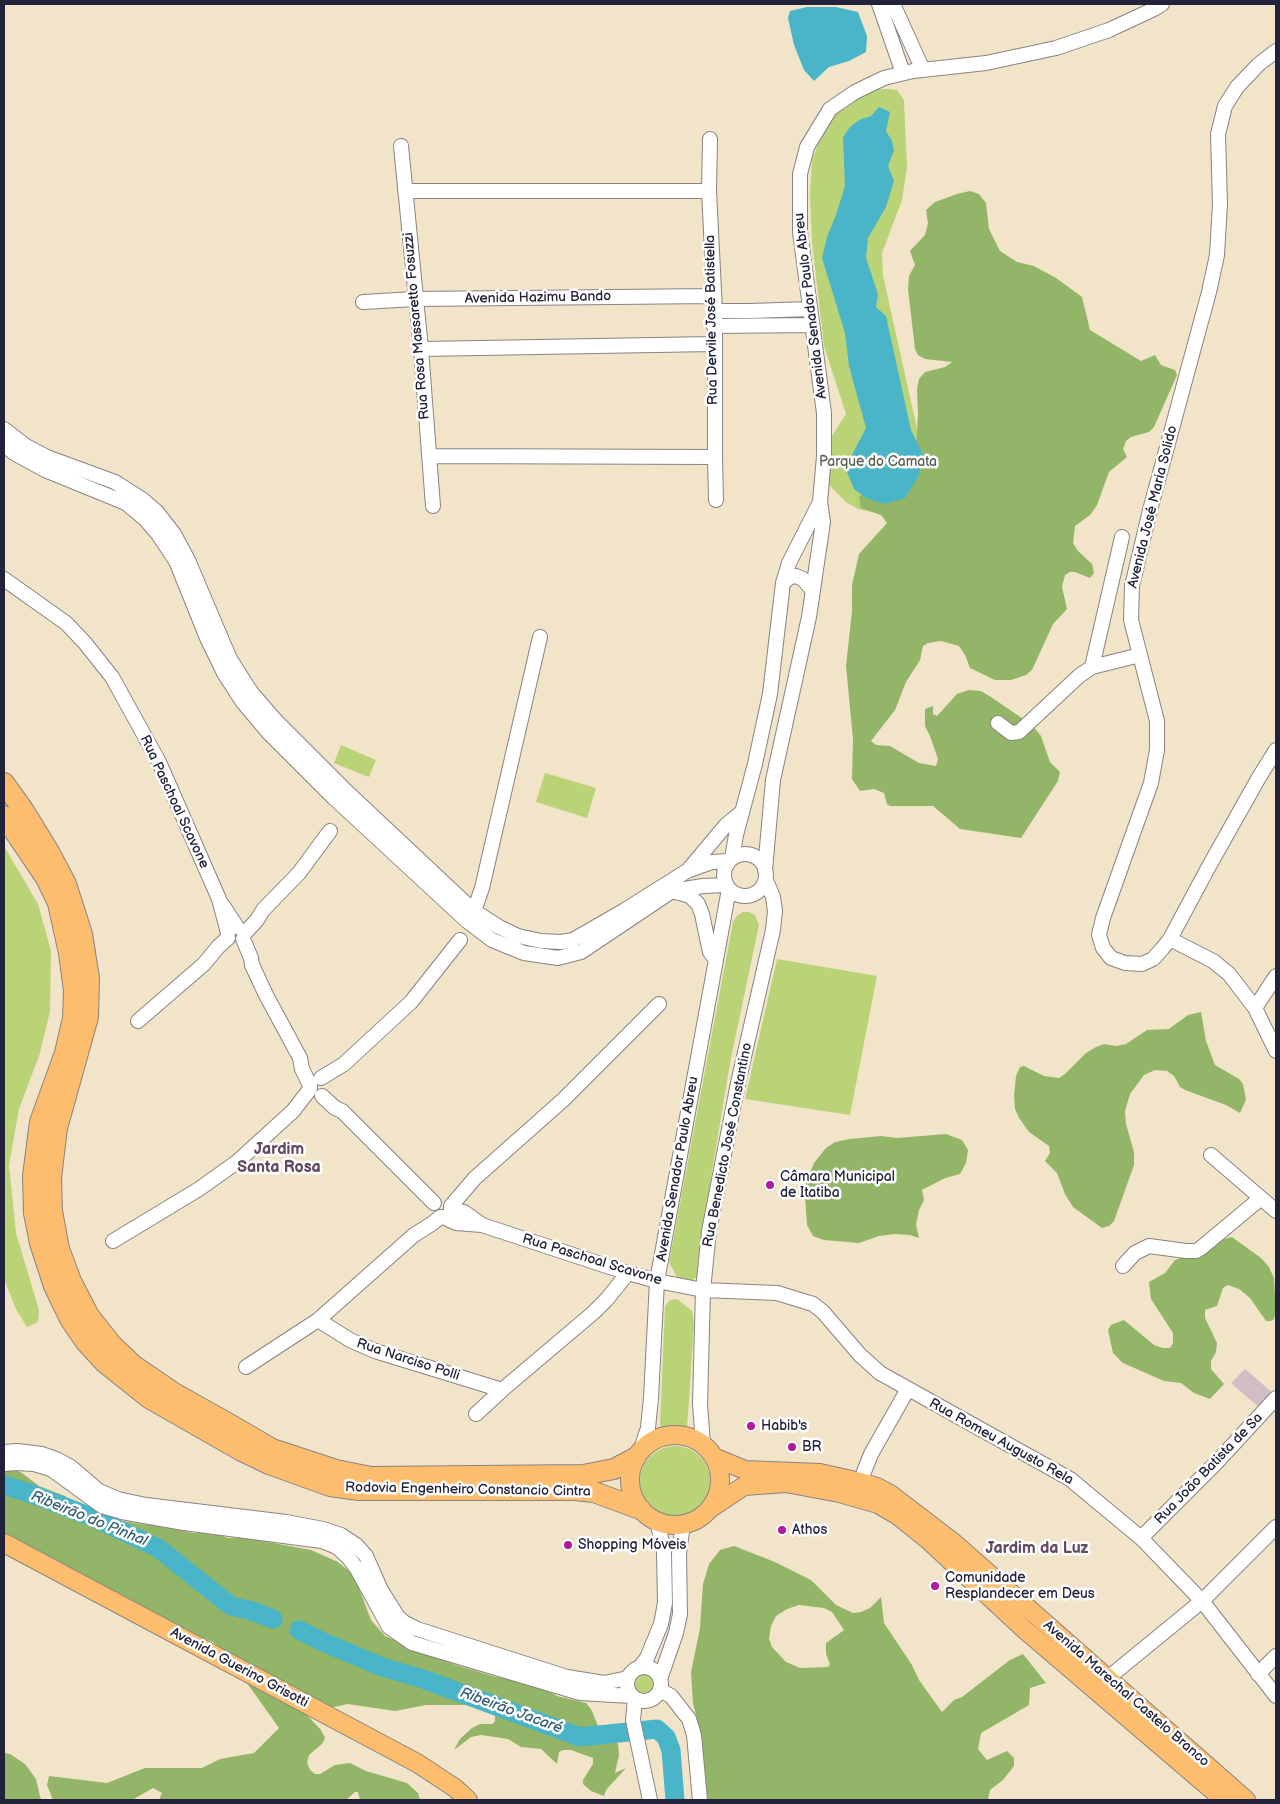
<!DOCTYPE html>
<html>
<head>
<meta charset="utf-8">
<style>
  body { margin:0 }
  #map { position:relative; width:1280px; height:1804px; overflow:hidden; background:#f1e4c9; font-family:"Balsamiq Sans",sans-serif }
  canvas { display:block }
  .frame { position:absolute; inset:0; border:5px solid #22223b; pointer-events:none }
</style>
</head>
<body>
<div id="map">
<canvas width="1280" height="1804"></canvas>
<div class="frame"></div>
</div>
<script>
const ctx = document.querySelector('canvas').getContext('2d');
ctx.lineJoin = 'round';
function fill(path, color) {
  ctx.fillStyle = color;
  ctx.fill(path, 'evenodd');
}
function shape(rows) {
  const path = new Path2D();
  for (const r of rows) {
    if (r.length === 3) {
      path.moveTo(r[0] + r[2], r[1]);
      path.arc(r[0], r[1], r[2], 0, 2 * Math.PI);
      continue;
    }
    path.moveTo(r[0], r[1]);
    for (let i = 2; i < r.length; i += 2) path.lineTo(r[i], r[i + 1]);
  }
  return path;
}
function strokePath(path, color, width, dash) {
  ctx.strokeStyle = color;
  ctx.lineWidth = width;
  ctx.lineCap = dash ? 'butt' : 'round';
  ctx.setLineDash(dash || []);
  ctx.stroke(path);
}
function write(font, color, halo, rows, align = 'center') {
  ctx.font = font + ' "Balsamiq Sans",sans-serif';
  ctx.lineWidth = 5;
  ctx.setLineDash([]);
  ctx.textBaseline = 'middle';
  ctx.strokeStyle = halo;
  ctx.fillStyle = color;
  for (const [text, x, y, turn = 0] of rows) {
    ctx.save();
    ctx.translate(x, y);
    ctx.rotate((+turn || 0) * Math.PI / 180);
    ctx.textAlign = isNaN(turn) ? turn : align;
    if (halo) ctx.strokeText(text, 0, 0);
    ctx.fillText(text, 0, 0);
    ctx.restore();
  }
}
const industrial = shape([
  [1245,1369,1274,1394,1261,1409,1231,1383]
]);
const green = shape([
  [885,89,897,90,904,100,907,167,902,200,882,253,883,276,918,433,929,450,894,510,872,512,858,509,846,502,827,483,830,439,846,414,824,346,812,242,810,193,812,160,821,137,834,115,866,90],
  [341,745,376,760,369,777,334,763],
  [545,773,596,788,587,818,536,802],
  [4,846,38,904,51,951,50,1011,40,1053,19,1109,9,1165,16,1233,39,1310,38,1322,27,1327,16,1309,4,1279],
  [743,912,749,912,755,915,759,925,730,1063,701,1238,697,1276,691,1282,684,1282,677,1277,669,1262,733,922,737,916],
  [777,959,877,976,850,1115,745,1099],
  [677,1299,692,1311,694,1323,687,1429,671,1427,663,1429,660,1426,665,1306,670,1300],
  [675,1481,35],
  [643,1684,10]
]);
const forest = shape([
  [970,191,979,194,986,203,989,229,1000,251,1017,262,1034,266,1056,278,1082,297,1090,330,1141,361,1155,355,1161,365,1175,370,1177,375,1154,427,1149,432,1131,437,1126,441,1123,449,1127,457,1109,472,1097,505,1090,515,1075,526,1073,543,1078,551,1092,564,1094,573,1090,578,1075,572,1070,572,1065,575,1062,587,1067,609,1053,624,1032,670,1026,675,1011,680,995,680,970,668,965,655,959,646,941,641,928,643,923,646,920,660,906,682,895,710,871,741,876,745,890,746,919,763,936,766,938,759,930,736,925,726,925,709,933,706,933,714,937,716,957,694,969,690,981,691,991,697,1032,725,1041,736,1050,762,1060,772,1058,781,1021,838,960,829,933,806,890,806,887,804,884,793,874,789,860,791,852,779,853,739,846,666,852,611,852,585,859,554,887,523,881,515,861,508,859,497,916,449,918,414,917,389,919,379,925,372,945,367,952,362,925,359,918,355,915,349,908,289,909,276,915,265,910,251,925,235,928,223,926,210,935,202,957,194],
  [1201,1012,1206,1041,1215,1065,1239,1079,1243,1084,1246,1100,1240,1113,1226,1105,1185,1090,1180,1087,1174,1076,1167,1071,1155,1070,1144,1075,1130,1094,1125,1111,1126,1124,1134,1152,1134,1165,1114,1221,1109,1226,1102,1228,1073,1207,1065,1194,1057,1173,1045,1161,1050,1153,1049,1146,1029,1132,1019,1118,1015,1109,1014,1096,1016,1076,1020,1067,1024,1066,1044,1076,1059,1078,1065,1074,1086,1053,1096,1047,1104,1044,1116,1046,1126,1044,1147,1030,1169,1029,1188,1015],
  [946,1134,962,1140,968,1150,966,1163,960,1174,945,1178,922,1190,924,1200,919,1210,916,1225,919,1238,910,1235,895,1234,879,1236,859,1243,824,1240,813,1236,807,1225,805,1196,806,1182,814,1163,826,1148,835,1142,850,1139,881,1136,897,1138],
  [1232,1237,1261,1258,1269,1267,1274,1278,1276,1312,1274,1319,1271,1321,1266,1321,1250,1298,1239,1289,1228,1285,1223,1288,1217,1306,1205,1310,1205,1318,1217,1343,1216,1352,1211,1361,1211,1369,1224,1384,1210,1399,1194,1393,1181,1383,1164,1381,1123,1363,1113,1353,1108,1330,1111,1325,1124,1320,1154,1345,1163,1348,1170,1348,1173,1343,1173,1333,1151,1299,1149,1282,1165,1273,1175,1260,1190,1255,1209,1243],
  [4,1467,10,1467,22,1473,39,1486,65,1496,96,1517,149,1525,168,1525,192,1533,211,1532,228,1538,246,1538,311,1550,338,1562,354,1575,371,1620,385,1636,456,1665,496,1677,523,1680,540,1686,557,1696,586,1703,591,1709,598,1726,618,1744,619,1755,615,1773,626,1768,606,1790,604,1796,591,1791,583,1784,583,1780,593,1764,593,1758,571,1750,563,1750,559,1752,557,1764,541,1749,521,1747,508,1739,481,1735,471,1737,454,1750,460,1739,472,1728,480,1724,492,1724,495,1721,495,1714,476,1705,426,1705,395,1711,348,1704,305,1713,321,1730,325,1738,322,1744,309,1755,307,1763,310,1770,315,1774,320,1774,335,1765,350,1763,366,1771,407,1783,418,1793,420,1800,360,1800,358,1792,355,1792,346,1800,159,1800,162,1793,153,1788,132,1800,53,1800,47,1785,49,1776,107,1783,145,1768,202,1768,220,1759,254,1753,279,1728,225,1652,213,1642,178,1629,4,1537],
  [734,1546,775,1562,811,1580,836,1605,853,1613,861,1612,870,1608,881,1597,884,1623,912,1665,919,1680,942,1712,954,1700,962,1697,1010,1660,1023,1654,1046,1683,1030,1688,1029,1705,981,1733,978,1749,987,1760,1007,1751,1014,1758,1014,1766,1003,1780,990,1790,988,1800,706,1800,701,1760,701,1736,693,1703,691,1672,700,1628,703,1584,709,1564,720,1550],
  [799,1605,824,1608,832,1612,844,1630,826,1643,826,1654,830,1664,828,1667,800,1668,786,1662,772,1647,769,1639,771,1626,776,1616,787,1609],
  [4,1753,10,1754,25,1764,36,1779,41,1800,4,1800]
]);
const water = shape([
  [807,7,836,7,858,12,867,36,866,52,849,61,829,67,814,81,804,70,794,45,788,18,790,11],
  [879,107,890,112,886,131,892,141,894,150,888,166,894,181,886,207,868,238,866,258,878,294,876,307,886,316,911,430,924,457,918,477,905,498,884,504,866,498,854,489,847,472,853,453,866,428,849,366,845,333,822,258,827,237,836,215,845,186,843,137,850,127,859,120,871,116]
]);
const river = shape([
  [4,1485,32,1494,94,1518,158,1548,231,1606,252,1611,273,1619],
  [299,1630,323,1642,382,1667,423,1679,580,1737,657,1729,666,1737,671,1750,675,1800]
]);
const minor = shape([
  [879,4,903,73],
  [893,4,923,70],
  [1276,51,1259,64,1237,87,1225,106,1218,134,1220,204,1217,255,1209,292,1150,510,1132,586,1131,620,1157,721,1157,750,1151,783,1103,918,1099,935,1103,948,1111,958,1125,963,1142,964,1153,959,1162,949,1170,939,1208,868,1258,779,1276,750],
  [710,139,709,191,715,311,715,457,716,500],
  [401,146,421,349,433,506],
  [405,191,709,191],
  [363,302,415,299,713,296],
  [715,311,750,311,810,309],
  [714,326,812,325],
  [421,349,714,344],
  [4,429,26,446,47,457,115,482,143,500,156,511,174,534,188,560,230,659,251,692,276,721,343,788,474,911,499,927,518,936,541,941,561,942,573,940,625,910,687,871,712,862,729,861],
  [4,445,14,453,45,470,126,503,144,518,158,534,176,561,207,638,224,673,242,701,268,732,334,798,467,921,492,940,524,953,558,958,581,952,672,891,703,886,726,885],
  [429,456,715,457],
  [4,579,66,623,85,643,112,677,159,762,219,899,228,933],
  [783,583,790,577,796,576,803,579,813,591],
  [1092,667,1122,537],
  [998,723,1011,733,1019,732,1079,676,1092,667,1140,655],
  [745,875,21],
  [732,858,736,835,755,764,770,694,783,583,789,563,820,502],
  [690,868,726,825,742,812],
  [765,870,773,780,809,617,823,522,820,502,824,456,824,413,800,232,800,174,807,147,830,109,855,92,884,78,913,71,986,63,1056,48,1109,30,1154,9,1162,4],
  [676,892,690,896,698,904,702,914,710,952,716,960],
  [222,904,237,927],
  [470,917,474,911,482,888,540,637],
  [244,934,257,920,263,910,299,873,330,831],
  [243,939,251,958,252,965,266,995,300,1058,302,1069,310,1085],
  [1170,939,1213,961,1229,974,1255,1008,1276,1051],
  [1255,1008,1276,976],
  [138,1021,204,964,218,947,228,938],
  [321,1078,344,1064,411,1002,460,940],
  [322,1096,335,1108,342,1111,434,1203],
  [1211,1155,1276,1211],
  [451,1206,475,1178,563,1100,659,1004],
  [451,1209,464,1212,482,1225],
  [443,1217,456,1223,482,1225,628,1273,657,1281,703,1290,777,1293,813,1304,823,1312,860,1355,880,1373,1070,1479,1141,1538,1202,1601,1276,1696],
  [113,1241,199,1189,237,1162,293,1111,310,1089],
  [1123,1266,1135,1253,1149,1246,1186,1251,1196,1251,1201,1248,1261,1198],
  [318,1320,350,1340,375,1351,502,1390],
  [246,1367,318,1320,414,1235,433,1223,440,1217],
  [476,1414,502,1390,593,1313,607,1299,628,1273],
  [703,1444,700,1404,703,1290,709,1231,738,1083,773,930,775,911,773,897,766,880],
  [641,1449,648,1428,651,1398,657,1281,729,889],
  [4,1452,17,1451,42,1454,56,1459,71,1467,99,1491,118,1499,146,1505,286,1522,323,1529,341,1535,356,1545,366,1556,381,1590,398,1617,405,1623,417,1629,567,1677,604,1683,628,1678],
  [4,1464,16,1463,34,1464,51,1469,102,1506,122,1512,184,1523,322,1541,337,1547,348,1557,357,1569,389,1627,412,1643,580,1693,631,1696],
  [860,1482,871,1454,908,1389],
  [1141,1538,1217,1462,1276,1398],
  [644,1684,17],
  [639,1668,647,1658,661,1624,665,1603,664,1551,657,1521],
  [1258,1674,1276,1656],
  [1108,1678,1202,1601,1276,1527],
  [660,1679,676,1633,680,1614,679,1554,683,1524],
  [660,1690,671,1696,689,1719,694,1735,700,1800],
  [635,1699,633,1720,650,1800]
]);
const major = shape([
  [675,1480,45],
  [716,1458,745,1470,820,1473,860,1482,877,1487,890,1494,954,1543,1246,1800],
  [711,1508,744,1486,786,1483,839,1493,878,1504,897,1515,927,1539,1025,1630,1224,1800],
  [4,1543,417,1763,455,1788,468,1800]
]);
const highway = shape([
  [4,783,24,811,48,850,66,884,82,934,89,978,88,1017,57,1128,51,1178,52,1211,59,1249,71,1281,89,1316,112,1345,133,1365,174,1393,231,1425,272,1449,336,1470,371,1477,583,1475,614,1469,635,1458],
  [4,816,46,878,58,903,69,953,74,991,73,1018,65,1053,40,1122,33,1176,34,1213,40,1243,54,1286,70,1319,85,1341,105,1363,149,1398,240,1450,269,1464,330,1486,359,1490,574,1490,594,1492,640,1509]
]);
const markers = [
  [770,1185,5,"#b5179e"],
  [751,1426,5,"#b5179e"],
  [792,1447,5,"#b5179e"],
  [782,1530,5,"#b5179e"],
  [568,1545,5,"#b5179e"],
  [935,1586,5,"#b5179e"]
];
const streetNames = [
  ["Avenida Hazimu Bando",538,298,-1],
  ["Avenida Senador Paulo Abreu",811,306,-97],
  ["Rua Dervile José Batistella",712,320,-91],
  ["Rua Rosa Massaretto Fosuzzi",417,326,-95],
  ["Avenida José Maria Solido",1153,507,-76],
  ["Rua Paschoal Scavone",174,802,65],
  ["Rua Benedicto José Constantino",728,1145,-79],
  ["Avenida Senador Paulo Abreu",678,1169,-80],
  ["Rua Paschoal Scavone",592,1260,17],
  ["Rua Narciso Polli",408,1360,18],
  ["Rua Romeu Augusto Rela",1001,1442,29],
  ["Rua João Batista de Sa",1209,1469,-46],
  ["Rodovia Engenheiro Constancio Cintra",468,1490,1],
  ["Avenida Guerino Grisotti",239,1668,28],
  ["Avenida Marechal Castelo Branco",1126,1694,41]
];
const parkNames = [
  ["Parque do Camata",878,462]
];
const poiNames = [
  ["Câmara Municipal",780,1177],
  ["de Itatiba",780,1193],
  ["Habib's",761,1426],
  ["BR",802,1447],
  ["Athos",792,1530],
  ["Shopping Móveis",578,1545],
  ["Comunidade",945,1578],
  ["Resplandecer em Deus",945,1594]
];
const waterNames = [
  ["Ribeirão do Pinhal",89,1519,22],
  ["Ribeirão Jacaré",511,1711,20]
];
const quarterNames = [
  ["Jardim",279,1150],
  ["Santa Rosa",279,1168],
  ["Jardim da Luz",1037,1549]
];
fill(industrial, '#d2bdc6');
fill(green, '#bad377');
fill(forest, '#93b568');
fill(water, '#4ab5c8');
strokePath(river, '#4ab5c8', 19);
strokePath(minor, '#8a8382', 16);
strokePath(major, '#8a8382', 20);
strokePath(highway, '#8a8382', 22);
strokePath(minor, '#fff', 14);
strokePath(major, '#fcbd6f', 18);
strokePath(highway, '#fcbd6f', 20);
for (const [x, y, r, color] of markers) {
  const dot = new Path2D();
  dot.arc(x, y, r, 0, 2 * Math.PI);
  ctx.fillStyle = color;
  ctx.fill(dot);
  strokePath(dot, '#fff', 2);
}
write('14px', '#22223b', '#fff', streetNames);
write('14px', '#576050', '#fff', parkNames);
write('14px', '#22223b', '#fff', poiNames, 'left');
write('italic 15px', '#325d73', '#fff', waterNames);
write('bold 16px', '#634961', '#fff', quarterNames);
</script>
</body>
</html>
